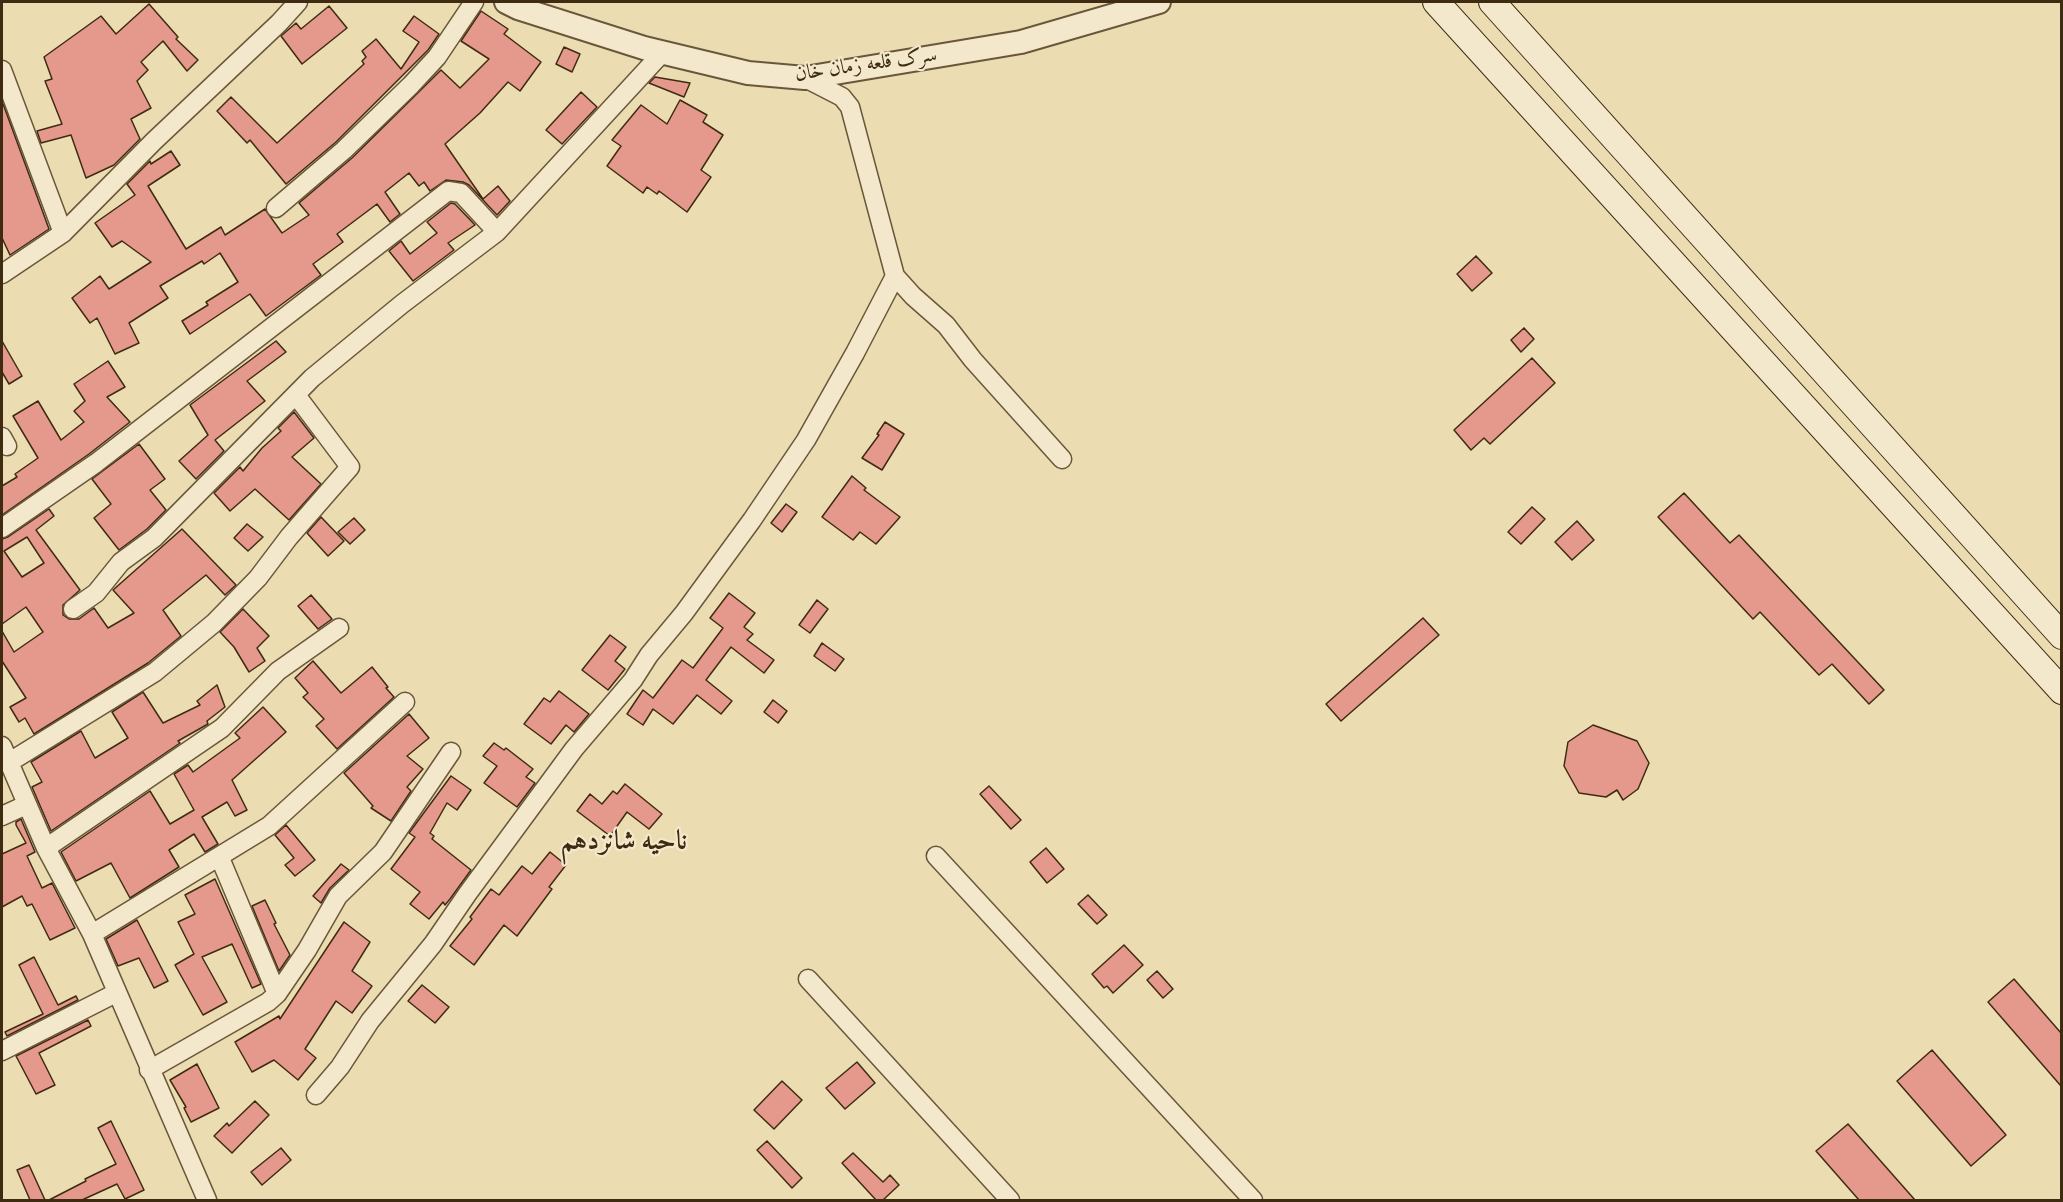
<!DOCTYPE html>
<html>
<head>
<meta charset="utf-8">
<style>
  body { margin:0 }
  #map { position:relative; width:2063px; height:1202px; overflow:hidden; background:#ecdcb1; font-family:"IM FELL Great Primer",serif }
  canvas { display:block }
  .frame { position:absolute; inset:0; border:3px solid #3f2b12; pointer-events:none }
</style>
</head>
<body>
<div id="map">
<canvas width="2063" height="1202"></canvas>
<div class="frame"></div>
</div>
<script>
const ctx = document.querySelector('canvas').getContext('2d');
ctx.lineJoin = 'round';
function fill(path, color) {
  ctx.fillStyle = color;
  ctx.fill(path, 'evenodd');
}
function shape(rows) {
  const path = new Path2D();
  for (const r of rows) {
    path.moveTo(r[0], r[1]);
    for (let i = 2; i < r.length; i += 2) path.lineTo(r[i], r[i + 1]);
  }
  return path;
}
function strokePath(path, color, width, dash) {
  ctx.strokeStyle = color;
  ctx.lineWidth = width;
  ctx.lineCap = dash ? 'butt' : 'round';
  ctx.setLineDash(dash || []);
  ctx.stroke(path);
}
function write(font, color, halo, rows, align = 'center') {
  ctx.font = font + ' "IM FELL Great Primer",Amiri,serif';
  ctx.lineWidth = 4.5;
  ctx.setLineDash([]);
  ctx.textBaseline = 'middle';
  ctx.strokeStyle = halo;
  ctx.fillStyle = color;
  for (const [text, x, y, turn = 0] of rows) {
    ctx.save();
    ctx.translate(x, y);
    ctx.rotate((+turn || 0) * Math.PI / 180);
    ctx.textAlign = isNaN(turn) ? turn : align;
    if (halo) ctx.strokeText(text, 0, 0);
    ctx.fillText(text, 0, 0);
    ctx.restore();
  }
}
const building = shape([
  [149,4,178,37,176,39,198,60,187,71,163,41,141,62,148,70,137,81,151,108,131,119,140,139,114,165,86,178,71,135,41,143,37,131,62,124,45,81,52,79,44,57,101,16,116,34,149,4],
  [329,6,347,28,302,64,281,36,296,23,301,29,329,6],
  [481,11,508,29,504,34,541,62,520,91,508,82,480,113,445,144,483,199,498,186,510,201,497,215,469,185,463,182,446,180,430,191,424,182,419,186,409,173,385,192,400,214,390,222,377,204,337,234,343,242,313,264,321,275,266,316,250,294,190,334,182,321,208,305,206,302,238,282,220,253,204,264,202,261,160,286,168,298,129,323,139,343,115,354,97,318,90,323,72,298,100,276,109,289,151,262,122,241,112,247,95,223,135,195,127,184,150,161,151,164,171,151,180,165,148,186,186,249,221,227,225,235,265,209,282,233,309,215,299,203,352,158,441,70,460,88,489,59,461,41,481,11],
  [414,16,439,34,428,50,336,142,286,184,250,140,247,143,217,111,231,97,277,143,364,64,362,61,366,57,362,51,376,39,401,69,419,42,403,31,414,16],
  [564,47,580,54,572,72,556,64,564,47],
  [655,77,690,83,684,97,649,83,655,77],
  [581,92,597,107,562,144,546,130,581,92],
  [680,100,707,115,703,122,723,135,701,170,711,177,687,212,659,191,657,194,647,187,643,193,607,166,621,146,612,140,641,105,667,124,680,100],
  [2,101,49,229,10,255,2,238,2,101],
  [451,203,455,204,475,225,448,243,454,250,413,281,389,251,401,241,410,254,437,233,427,222,451,203],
  [1476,256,1492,273,1472,291,1457,274,1476,256],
  [1524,328,1534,339,1521,352,1511,340,1524,328],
  [2,341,22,376,9,384,2,372,2,341],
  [276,341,286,352,247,381,265,401,215,440,224,451,196,479,179,461,208,435,190,405,276,341],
  [1532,358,1555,383,1490,444,1484,438,1471,450,1454,430,1532,358],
  [108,361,125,387,107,397,130,422,89,454,2,515,2,486,17,477,15,474,38,458,13,416,38,401,61,440,84,422,74,411,85,401,74,384,108,361],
  [294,412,314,438,292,457,321,484,289,520,255,489,230,511,214,493,240,467,243,471,262,448,281,431,278,428,294,412],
  [885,422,904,434,882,470,862,458,879,435,877,434,885,422],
  [139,444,165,479,150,490,166,510,147,529,119,550,94,518,111,504,92,479,139,444],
  [852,476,866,488,864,490,900,517,876,544,860,532,853,540,822,517,852,476],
  [1684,493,1730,543,1739,535,1884,690,1869,704,1832,664,1819,675,1760,612,1753,619,1658,517,1684,493],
  [786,504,797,512,782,532,771,523,786,504],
  [1532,507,1545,519,1521,544,1508,532,1532,507],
  [49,509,54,516,36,530,80,590,63,605,63,615,69,619,79,619,94,608,108,628,134,613,113,590,182,529,236,585,225,595,206,575,163,610,181,636,148,663,34,734,25,718,19,722,10,707,26,698,2,661,2,631,14,652,43,632,26,607,2,624,2,539,8,537,49,509],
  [27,537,44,563,22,577,4,551,27,537],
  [321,517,344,541,328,556,307,533,321,517],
  [354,518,365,530,350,544,338,532,354,518],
  [1577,521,1594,540,1572,560,1555,542,1577,521],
  [247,524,263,537,248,551,234,538,247,524],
  [729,593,755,613,744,627,753,634,747,640,774,660,764,673,731,647,706,680,732,701,721,714,697,695,673,724,653,709,643,725,627,714,643,690,653,698,682,660,693,668,723,628,710,618,729,593],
  [311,595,332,619,318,629,298,606,311,595],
  [817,600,828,609,810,633,799,625,817,600],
  [243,609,269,636,257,648,265,661,249,672,234,647,220,632,243,609],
  [1423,618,1439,635,1341,721,1326,704,1423,618],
  [610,635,626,647,615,661,625,669,608,690,582,670,610,635],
  [822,643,844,659,835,671,814,656,822,643],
  [313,661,341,693,372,667,388,687,386,688,394,697,337,749,316,726,324,719,303,697,308,693,295,678,313,661],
  [217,685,225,707,207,721,208,724,178,741,180,743,51,831,32,787,42,782,31,762,81,731,95,758,128,738,112,712,143,692,163,723,200,705,197,701,217,685],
  [559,691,589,714,574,732,566,725,551,744,524,724,544,698,550,702,559,691],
  [773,700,787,711,778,723,764,712,773,700],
  [263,707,286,732,232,780,247,810,235,816,227,802,202,817,218,844,205,852,194,834,169,850,179,867,130,898,111,863,76,881,61,852,150,791,170,824,194,810,174,774,188,765,193,772,240,738,235,733,263,707],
  [409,714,429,738,407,756,423,769,407,787,411,791,391,821,371,808,373,806,344,773,409,714],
  [1593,725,1637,741,1649,763,1638,789,1623,800,1617,790,1606,797,1579,793,1564,766,1568,742,1593,725],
  [494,743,504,750,506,748,533,769,526,777,535,783,517,807,484,783,497,766,483,756,494,743],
  [451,776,471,790,457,810,447,803,430,833,434,836,432,839,471,870,450,899,445,905,443,902,429,919,410,904,420,892,391,869,415,837,409,833,451,776],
  [625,784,662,814,649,829,627,812,610,836,577,811,590,794,602,804,613,791,617,794,625,784],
  [989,786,1021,820,1011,829,980,794,989,786],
  [21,819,35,852,27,856,42,888,52,883,75,928,50,940,32,904,27,906,22,896,2,907,2,854,26,843,16,825,16,822,21,819],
  [286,825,315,860,295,876,285,865,294,858,275,835,286,825],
  [1046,848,1064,869,1047,883,1030,862,1046,848],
  [550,852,566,865,549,887,552,889,517,936,504,925,474,965,450,946,472,919,470,917,491,889,499,895,522,866,532,874,550,852],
  [341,864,349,870,330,888,321,903,313,896,341,864],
  [215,879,261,984,252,988,232,944,202,957,227,1002,203,1015,175,965,194,954,178,922,195,914,185,895,215,879],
  [1088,895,1107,915,1097,924,1078,904,1088,895],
  [265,900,276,923,274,924,290,955,279,971,252,906,265,900],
  [137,920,168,981,154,988,139,958,118,966,106,939,137,920],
  [344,922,370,942,352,971,372,986,352,1013,336,1001,305,1049,316,1058,298,1080,274,1060,252,1072,235,1042,279,1016,280,1019,344,922],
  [1124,945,1143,965,1113,993,1107,986,1104,988,1092,974,1124,945],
  [34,957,58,1005,76,996,78,1000,7,1036,5,1032,43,1014,19,965,34,957],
  [1157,971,1173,989,1163,998,1147,980,1157,971],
  [2014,979,2061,1033,2061,1086,1988,1002,2014,979],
  [422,985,449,1007,435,1023,408,1001,422,985],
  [88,1020,91,1026,39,1053,55,1085,36,1094,16,1056,88,1020],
  [1932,1050,2006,1135,1971,1166,1897,1081,1932,1050],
  [857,1062,875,1083,845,1109,826,1088,857,1062],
  [197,1064,219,1108,191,1122,184,1108,186,1107,170,1080,197,1064],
  [782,1081,802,1100,774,1129,754,1110,782,1081],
  [255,1101,269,1115,232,1153,214,1136,227,1123,229,1126,255,1101],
  [111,1121,144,1190,125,1199,117,1184,82,1200,49,1200,86,1181,85,1179,116,1164,98,1128,111,1121],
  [1848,1124,1915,1200,1859,1200,1816,1151,1848,1124],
  [767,1141,802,1178,792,1188,757,1150,767,1141],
  [281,1148,291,1160,262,1185,251,1172,281,1148],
  [853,1153,883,1182,890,1175,899,1185,883,1200,876,1200,842,1163,853,1153],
  [29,1165,45,1200,30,1200,17,1170,29,1165]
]);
const minor = shape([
  [2,70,63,233],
  [805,78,842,97,850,107,895,276,913,296,946,325,973,360,1062,459],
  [276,208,344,150,411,85,437,57,474,2],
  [2,274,63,233,154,141,279,23,298,2],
  [2,437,7,446],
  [2,528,96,463,448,191,461,193,497,232],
  [73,609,96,593,121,562,154,538,312,378,402,304,497,232,663,52],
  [2,746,46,848,92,934,207,1200],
  [8,763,155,672,214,623,258,578,289,537,350,467,296,395],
  [2,816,26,805],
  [46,848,222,728,278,671,339,628],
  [936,856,1253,1200],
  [92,934,269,826,405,702],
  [808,979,1010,1200],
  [277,994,307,950,338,896,383,852,451,752],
  [2,1051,116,993],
  [149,1070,268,1002,277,994,220,858],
  [316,1095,340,1067,370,1021,433,944,468,893,574,749,633,680,649,655,684,613,752,520,806,440,855,353,895,276]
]);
const tertiary = shape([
  [506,2,518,8,644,48,748,73,805,78,1021,42,1159,2]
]);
const secondary = shape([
  [1436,2,2062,691],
  [1492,2,2062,636]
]);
const streetNames = [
  ["سرک قلعه زمان خان",866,65,-8]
];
const districtNames = [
  ["ناحیه شانزدهم",624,842]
];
fill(building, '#e5998c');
strokePath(building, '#3f2b12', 1.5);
strokePath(minor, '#6a573a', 21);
strokePath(tertiary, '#6a573a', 26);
strokePath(secondary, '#3f2b12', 28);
strokePath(minor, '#f3e8cc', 18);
strokePath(tertiary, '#f3e8cc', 22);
strokePath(secondary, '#f3e8cc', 26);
write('21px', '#3f2b12', '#f3e8cc', streetNames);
write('bold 27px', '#3f2b12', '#f3e8cc', districtNames);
</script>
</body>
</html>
